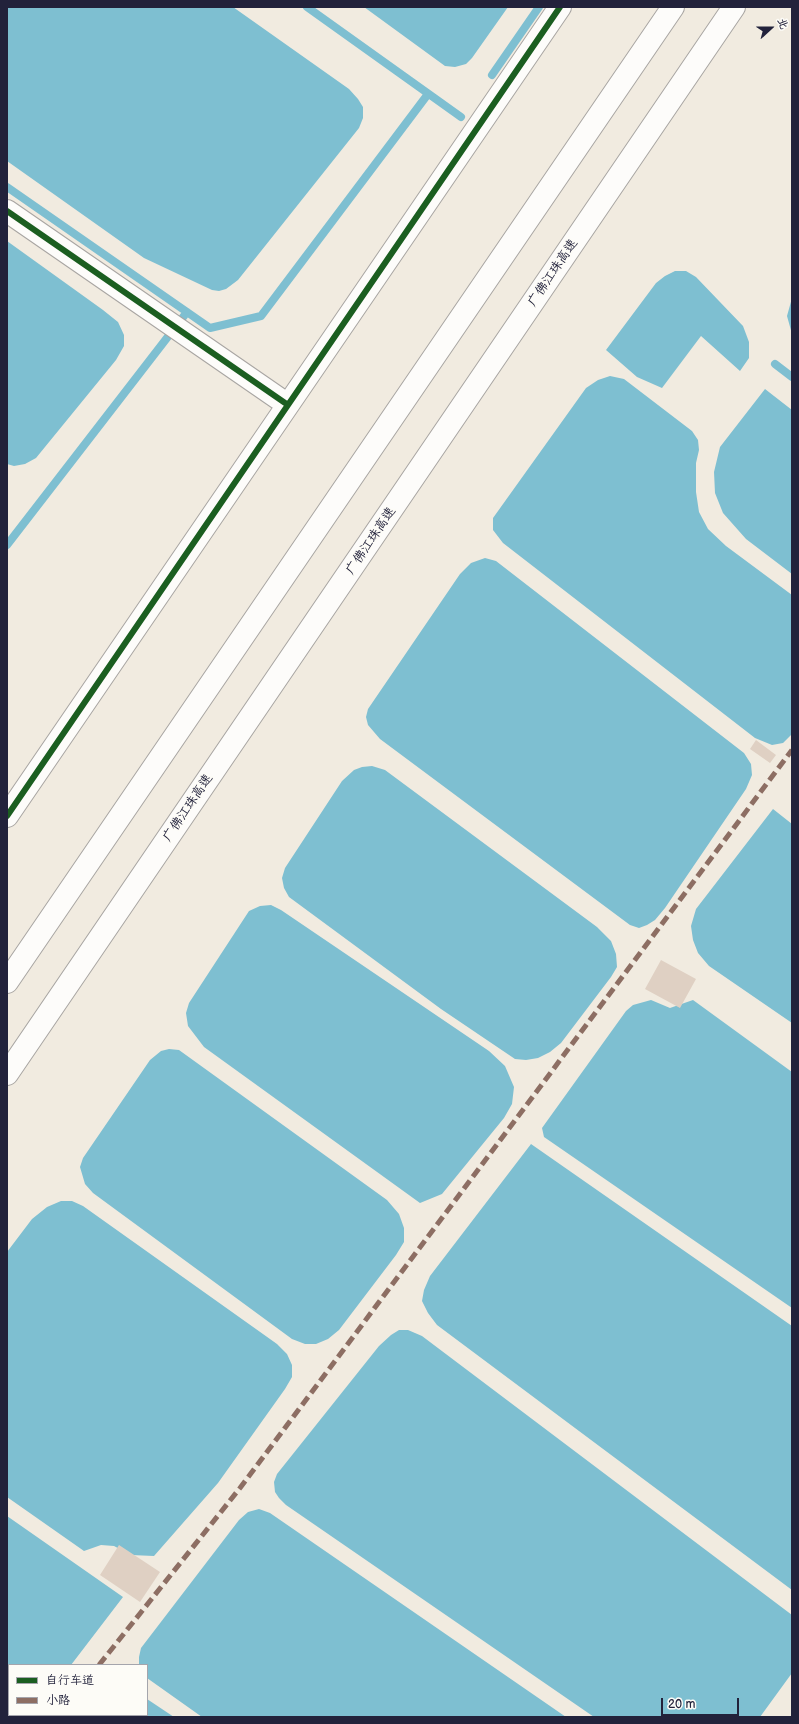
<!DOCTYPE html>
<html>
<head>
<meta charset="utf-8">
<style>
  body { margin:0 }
  #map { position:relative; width:799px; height:1724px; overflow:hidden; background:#f1ebe0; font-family:"Balsamiq Sans","LXGW WenKai TC",sans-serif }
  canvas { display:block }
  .frame { position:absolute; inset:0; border:8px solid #22223b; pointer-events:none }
  .legend { position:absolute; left:8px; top:1664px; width:140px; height:52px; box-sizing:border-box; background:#fdfcf7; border:1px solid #a5a5ac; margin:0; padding:5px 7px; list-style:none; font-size:12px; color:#22223b }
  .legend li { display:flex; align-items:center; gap:8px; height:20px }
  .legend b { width:20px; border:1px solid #a5a5ac }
  .north { position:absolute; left:751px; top:8px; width:40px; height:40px; -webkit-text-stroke:3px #fdfcf7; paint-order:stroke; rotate:69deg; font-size:11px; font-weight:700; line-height:16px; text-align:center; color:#22223b }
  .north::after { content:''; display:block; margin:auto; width:14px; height:18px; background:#22223b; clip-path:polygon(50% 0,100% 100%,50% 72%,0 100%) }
  .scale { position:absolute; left:661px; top:1698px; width:78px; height:18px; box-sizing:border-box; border:2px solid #22223b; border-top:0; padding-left:5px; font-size:12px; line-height:14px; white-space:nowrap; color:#22223b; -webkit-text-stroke:3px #fdfcf7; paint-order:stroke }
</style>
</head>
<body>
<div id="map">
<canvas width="799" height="1724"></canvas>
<div class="frame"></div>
<ul class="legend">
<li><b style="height:5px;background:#1b5e20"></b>自行车道</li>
<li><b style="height:5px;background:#8d6e63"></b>小路</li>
</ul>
<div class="north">北</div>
<div class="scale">20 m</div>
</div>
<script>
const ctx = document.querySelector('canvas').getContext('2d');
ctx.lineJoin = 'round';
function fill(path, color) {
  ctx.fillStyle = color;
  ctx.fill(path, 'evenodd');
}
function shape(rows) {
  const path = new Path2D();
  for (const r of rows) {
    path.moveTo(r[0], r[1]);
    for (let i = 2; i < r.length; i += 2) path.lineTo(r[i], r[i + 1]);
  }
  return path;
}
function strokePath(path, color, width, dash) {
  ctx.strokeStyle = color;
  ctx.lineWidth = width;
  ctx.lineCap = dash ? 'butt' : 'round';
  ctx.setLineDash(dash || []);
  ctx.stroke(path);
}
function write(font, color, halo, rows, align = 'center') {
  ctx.font = font + ' "Balsamiq Sans","LXGW WenKai TC",sans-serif';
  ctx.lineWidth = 3.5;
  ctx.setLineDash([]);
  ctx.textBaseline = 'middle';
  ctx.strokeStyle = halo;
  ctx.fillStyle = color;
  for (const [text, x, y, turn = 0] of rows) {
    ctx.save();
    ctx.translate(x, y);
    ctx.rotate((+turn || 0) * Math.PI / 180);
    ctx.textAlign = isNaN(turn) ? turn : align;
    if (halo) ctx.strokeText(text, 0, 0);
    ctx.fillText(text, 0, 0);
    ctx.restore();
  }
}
const water = shape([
  [7,7,233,7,349,89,358,99,363,107,363,118,359,128,238,280,226,289,219,291,212,290,144,258,7,161],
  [364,7,508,7,472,58,466,64,455,67,445,66],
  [7,241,103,310,118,322,124,335,124,346,116,360,36,458,25,464,14,466,7,464],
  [675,271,686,271,696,277,743,326,749,342,749,358,740,371,701,336,662,388,637,377,606,350,656,283,665,276],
  [792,298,792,334,787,316],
  [610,376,624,379,692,431,698,440,699,450,696,463,696,492,699,512,708,529,726,546,792,595,792,734,783,743,772,745,755,738,503,543,493,530,493,518,586,388,598,380],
  [765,389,792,410,792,574,746,539,723,513,715,493,714,472,720,447],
  [485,558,496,561,744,753,751,764,752,775,746,789,665,908,655,920,647,925,639,928,630,925,380,739,368,725,366,717,368,709,460,574,471,563],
  [372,766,385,770,597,927,611,941,616,954,617,967,611,977,561,1043,550,1052,538,1058,526,1060,515,1059,441,1009,289,897,284,888,282,878,285,868,342,781,354,770,362,767],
  [773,809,792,824,792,1023,709,966,698,953,693,940,691,926,696,909],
  [271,905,281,910,489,1051,505,1066,514,1087,512,1104,504,1118,442,1194,420,1203,204,1047,188,1026,186,1013,189,1003,249,911,260,906],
  [651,1000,670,1008,693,1000,792,1072,792,1308,544,1137,542,1128,626,1011,633,1005],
  [169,1049,179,1050,387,1200,399,1214,404,1228,404,1242,396,1255,339,1330,328,1339,316,1344,305,1344,292,1339,93,1193,85,1184,80,1167,83,1158,150,1060,161,1051],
  [531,1144,792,1326,792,1590,437,1325,428,1313,422,1301,424,1290,430,1276],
  [61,1201,72,1201,83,1206,277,1344,287,1354,292,1365,292,1377,285,1389,218,1483,154,1556,131,1555,114,1546,101,1545,84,1551,7,1497,7,1252,32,1219,47,1207],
  [399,1330,408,1330,422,1336,792,1615,792,1673,760,1717,594,1717,286,1505,279,1498,275,1492,274,1482,277,1474,379,1346,391,1335],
  [259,1509,270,1513,566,1717,202,1717,147,1678,147,1665,139,1665,139,1657,141,1648,239,1520,248,1512],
  [7,1516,123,1597,71,1665,9,1665,9,1715,33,1715,31,1717,7,1717],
  [147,1699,174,1717,88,1717,90,1715,147,1715]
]);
const stream = shape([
  [307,7,461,117],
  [492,75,539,7],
  [7,187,210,328,261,316,428,94],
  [775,364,792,377],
  [7,545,187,312]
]);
const building = shape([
  [756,740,776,755,770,763,750,749],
  [661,960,696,979,680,1008,645,989],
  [119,1545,160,1572,140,1602,100,1575]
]);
const minor = shape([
  [7,211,288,405],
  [7,816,560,7]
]);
const highway = shape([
  [7,982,673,7],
  [7,1074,734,7]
]);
const quiet = shape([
  [99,1665,240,1488,792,750],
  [57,1717,59,1715]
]);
const cycleway = shape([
  [7,211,288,405],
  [7,816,560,7]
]);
const streetNames = [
  ["广佛江珠高速",553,273,-56],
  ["广佛江珠高速",371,541,-56],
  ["广佛江珠高速",188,808,-56]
];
fill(water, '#7ebfd1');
strokePath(stream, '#7ebfd1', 8);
fill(building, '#dfd0c3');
strokePath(minor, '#a8a5a2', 24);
strokePath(highway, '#a8a5a2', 24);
strokePath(minor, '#fdfcfa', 22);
strokePath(highway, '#fdfcfa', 22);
strokePath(quiet, '#8d6e63', 5, [10, 5]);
strokePath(cycleway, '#1b5e20', 6);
write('13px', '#22223b', '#fdfcf7', streetNames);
</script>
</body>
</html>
